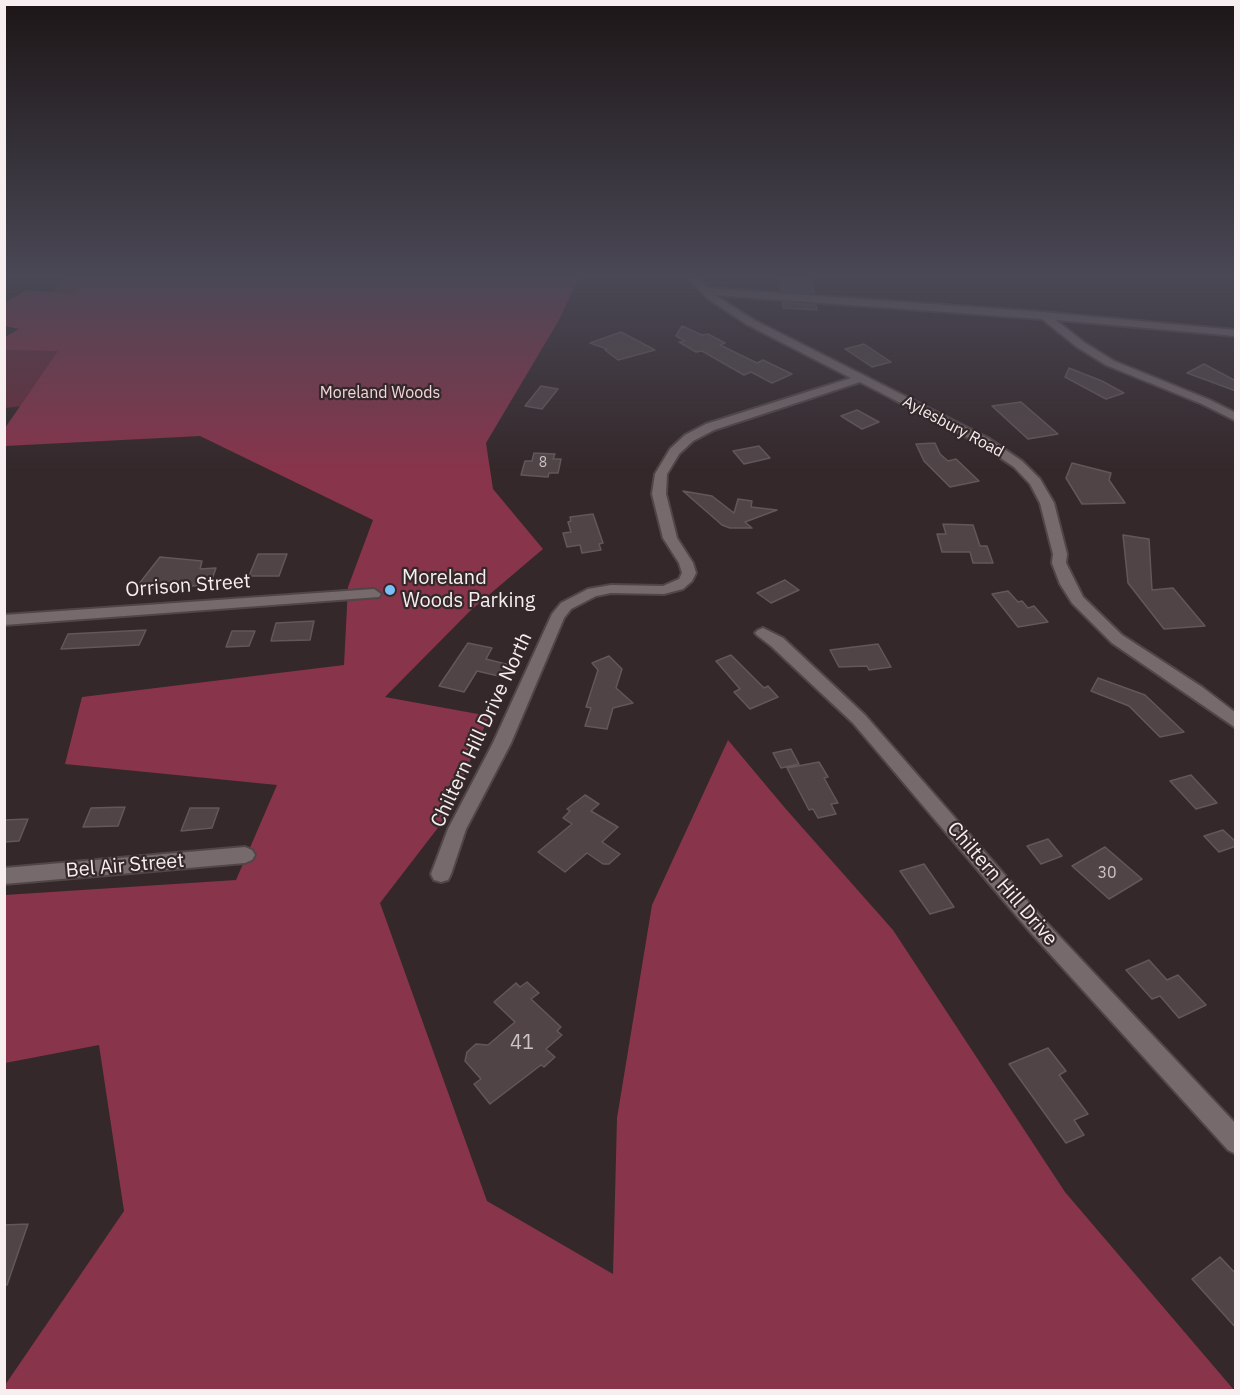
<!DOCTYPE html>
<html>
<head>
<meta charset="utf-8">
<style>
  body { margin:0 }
  #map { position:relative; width:1240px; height:1395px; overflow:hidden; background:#34282a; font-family:"IBM Plex Sans",sans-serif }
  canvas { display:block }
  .frame { position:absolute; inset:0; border:6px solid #f6eeef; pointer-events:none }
</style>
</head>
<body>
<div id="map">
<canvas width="1240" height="1395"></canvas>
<div class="frame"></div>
</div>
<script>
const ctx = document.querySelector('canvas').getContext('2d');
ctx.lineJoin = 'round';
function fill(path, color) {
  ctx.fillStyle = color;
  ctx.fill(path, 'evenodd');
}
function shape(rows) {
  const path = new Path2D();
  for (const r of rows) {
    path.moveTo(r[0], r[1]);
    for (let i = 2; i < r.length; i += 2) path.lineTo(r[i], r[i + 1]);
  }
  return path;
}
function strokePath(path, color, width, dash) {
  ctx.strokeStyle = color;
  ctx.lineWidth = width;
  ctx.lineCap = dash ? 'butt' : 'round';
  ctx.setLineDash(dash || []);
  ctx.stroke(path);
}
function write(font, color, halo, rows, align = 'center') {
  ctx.font = font + ' "IBM Plex Sans",sans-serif';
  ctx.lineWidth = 4.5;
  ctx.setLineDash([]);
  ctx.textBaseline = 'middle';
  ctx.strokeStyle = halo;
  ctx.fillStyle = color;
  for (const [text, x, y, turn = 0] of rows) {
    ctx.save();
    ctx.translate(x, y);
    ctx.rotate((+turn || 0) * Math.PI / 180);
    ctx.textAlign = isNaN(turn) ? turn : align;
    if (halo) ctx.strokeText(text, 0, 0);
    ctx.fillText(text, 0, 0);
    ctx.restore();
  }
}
const green = shape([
  [73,275,165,275,23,406,5,408,4,339,13,335,26,323,25,321,55,290,58,283]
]);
const forest = shape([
  [102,275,580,275,559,320,486,443,493,489,543,549,470,611,385,697,489,716,447,816,380,903,487,1201,613,1274,617,1118,652,905,728,740,785,808,893,930,1065,1192,1234,1390,5,1390,5,1385,124,1211,99,1045,5,1063,5,895,236,880,277,785,65,764,82,697,344,665,348,587,373,520,200,436,5,446,5,428,58,351,5,350,5,337,19,329,5,326,4,303,27,290,71,294]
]);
const building = shape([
  [780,276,811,278,814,293,781,291,780,276],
  [782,302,816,305,817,310,783,308,782,302],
  [682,326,702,335,708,334,725,343,720,345,757,363,763,360,792,374,772,383,751,372,744,375,702,351,696,352,679,342,685,341,676,336,682,326],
  [621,332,655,350,618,360,605,350,607,349,590,343,621,332],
  [864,344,891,362,872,367,845,349,864,344],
  [1204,364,1236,381,1236,391,1187,373,1204,364],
  [1069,368,1102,381,1124,393,1106,399,1065,377,1069,368],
  [541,386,558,389,542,409,525,406,541,386],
  [1021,402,1058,434,1028,439,992,406,1021,402],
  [857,410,879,422,862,429,841,416,857,410],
  [935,443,940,454,948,461,956,459,979,481,950,487,924,461,916,444,935,443],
  [759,446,770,458,744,464,733,451,759,446],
  [534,453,555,454,553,459,561,459,558,473,549,473,548,477,521,475,525,461,532,461,534,453],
  [1072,463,1111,473,1109,480,1125,503,1082,504,1066,478,1072,463],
  [683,491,712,496,734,513,738,499,752,501,751,507,777,510,745,522,752,528,730,528,722,525,683,491],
  [593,514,603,543,599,544,601,550,582,553,580,545,567,547,563,533,571,532,568,522,571,521,570,517,593,514],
  [943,524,973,525,980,546,987,546,993,563,973,563,970,552,942,552,937,534,946,534,943,524],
  [1123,535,1149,539,1152,590,1173,588,1205,626,1164,629,1128,583,1123,535],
  [258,554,287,554,279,576,249,576,258,554],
  [160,557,202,561,200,569,216,568,210,585,135,589,160,557],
  [785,580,799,590,771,603,757,593,785,580],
  [1008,591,1018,602,1022,601,1028,608,1034,606,1048,622,1018,627,992,594,1008,591],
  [314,621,310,640,271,641,276,623,314,621],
  [146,630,139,645,61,649,68,634,146,630],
  [232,631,255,631,249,646,226,647,232,631],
  [468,643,492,648,486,659,510,665,507,678,477,671,464,692,439,686,468,643],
  [878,644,891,667,869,670,867,666,839,667,830,650,878,644],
  [731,655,764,688,768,686,778,697,750,709,734,692,740,689,716,661,731,655],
  [609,656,622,669,616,688,633,703,613,708,607,729,585,726,591,708,586,707,598,670,592,663,609,656],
  [1098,678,1145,695,1184,732,1160,737,1129,706,1091,691,1098,678],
  [791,749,799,764,781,768,773,753,791,749],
  [819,762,828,777,824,778,838,803,831,804,836,814,818,818,813,809,809,810,787,768,819,762],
  [1191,775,1217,803,1196,809,1170,781,1191,775],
  [585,795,599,804,591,811,618,827,602,842,620,854,609,864,603,864,587,853,565,872,538,852,572,824,563,818,570,811,567,809,585,795],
  [125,807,118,826,83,827,91,808,125,807],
  [190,808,219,808,212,828,181,831,190,808],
  [28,819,19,841,4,842,4,820,28,819],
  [1223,830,1236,842,1236,846,1219,852,1204,836,1223,830],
  [1048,839,1062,856,1041,864,1027,846,1048,839],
  [1105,847,1142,879,1109,899,1072,866,1105,847],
  [924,864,954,907,930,914,900,871,924,864],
  [1149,960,1167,980,1178,975,1206,1005,1179,1018,1160,996,1152,999,1126,970,1149,960],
  [527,982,539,993,531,999,561,1027,557,1031,562,1035,546,1049,555,1057,544,1067,541,1065,490,1104,474,1084,481,1079,465,1061,467,1052,476,1044,488,1045,515,1022,494,1002,516,983,520,987,527,982],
  [1048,1048,1066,1071,1059,1075,1088,1114,1074,1120,1084,1135,1066,1143,1009,1064,1048,1048],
  [28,1224,7,1285,4,1284,4,1225,28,1224],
  [1220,1257,1236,1274,1236,1328,1192,1279,1220,1257]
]);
const minor = shape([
  [686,275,696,275,708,288,1043,312,1236,330,1236,336,1056,320,1085,343,1114,361,1210,400,1236,413,1236,421,1202,404,1106,365,1077,347,1042,319,715,295,754,320,988,438,1022,461,1040,479,1054,503,1067,554,1066,563,1083,597,1122,635,1202,687,1236,713,1236,728,1112,643,1072,603,1060,584,1052,563,1053,554,1040,503,1030,484,1014,467,980,444,860,382,714,430,693,441,679,454,667,474,666,494,677,538,693,563,696,573,692,581,683,589,664,594,611,593,596,596,571,609,564,618,511,743,466,829,451,874,448,880,441,882,434,880,431,874,448,829,493,743,552,614,561,603,588,589,611,585,663,586,679,579,682,573,679,563,663,538,652,494,655,474,670,449,685,435,706,424,851,378,746,324,707,298,686,275],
  [374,589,381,594,379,597,4,625,4,615,374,589],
  [763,628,783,638,865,715,1045,921,1236,1124,1236,1154,1228,1150,1031,933,853,723,771,646,758,636,755,633,758,630,763,628],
  [245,847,252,850,255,855,252,860,245,863,4,884,4,868,245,847]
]);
const markers = [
  [390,590,6,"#79bff8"]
];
const farNumbernames = [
  ["8",543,463]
];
const farParknames = [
  ["Moreland Woods",380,393]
];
const farStreetnames = [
  ["Aylesbury Road",953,427,28]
];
const numberNames = [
  ["30",1107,873]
];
const poiNames = [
  ["Moreland",402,578],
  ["Woods Parking",402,601]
];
const streetNames = [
  ["Orrison Street",188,586,-4],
  ["Chiltern Hill Drive North",482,730,-65],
  ["Bel Air Street",125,866,-5],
  ["Chiltern Hill Drive",1002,884,49]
];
const nearNumbernames = [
  ["41",522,1043]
];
fill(green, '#6a2b3b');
fill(forest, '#88344b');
fill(building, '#504446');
strokePath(building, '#645759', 1.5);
strokePath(minor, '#504648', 4);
fill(minor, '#776a6c');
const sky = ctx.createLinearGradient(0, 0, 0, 470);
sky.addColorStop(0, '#1d1617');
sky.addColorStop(0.59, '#4a4855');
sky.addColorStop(1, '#4a485500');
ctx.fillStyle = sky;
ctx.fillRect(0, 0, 1240, 470);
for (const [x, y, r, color] of markers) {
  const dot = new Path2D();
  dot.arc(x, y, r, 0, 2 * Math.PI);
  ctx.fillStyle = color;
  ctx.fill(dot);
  strokePath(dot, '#34282a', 2);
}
write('14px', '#ccc4c5', null, farNumbernames);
write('16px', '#f1d7db', '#34282a', farParknames);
write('16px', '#f6eeef', '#34282a', farStreetnames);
write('16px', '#ccc4c5', null, numberNames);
write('20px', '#f6eeef', '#34282a', poiNames, 'left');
write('20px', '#f6eeef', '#34282a', streetNames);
write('20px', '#ccc4c5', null, nearNumbernames);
</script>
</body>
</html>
